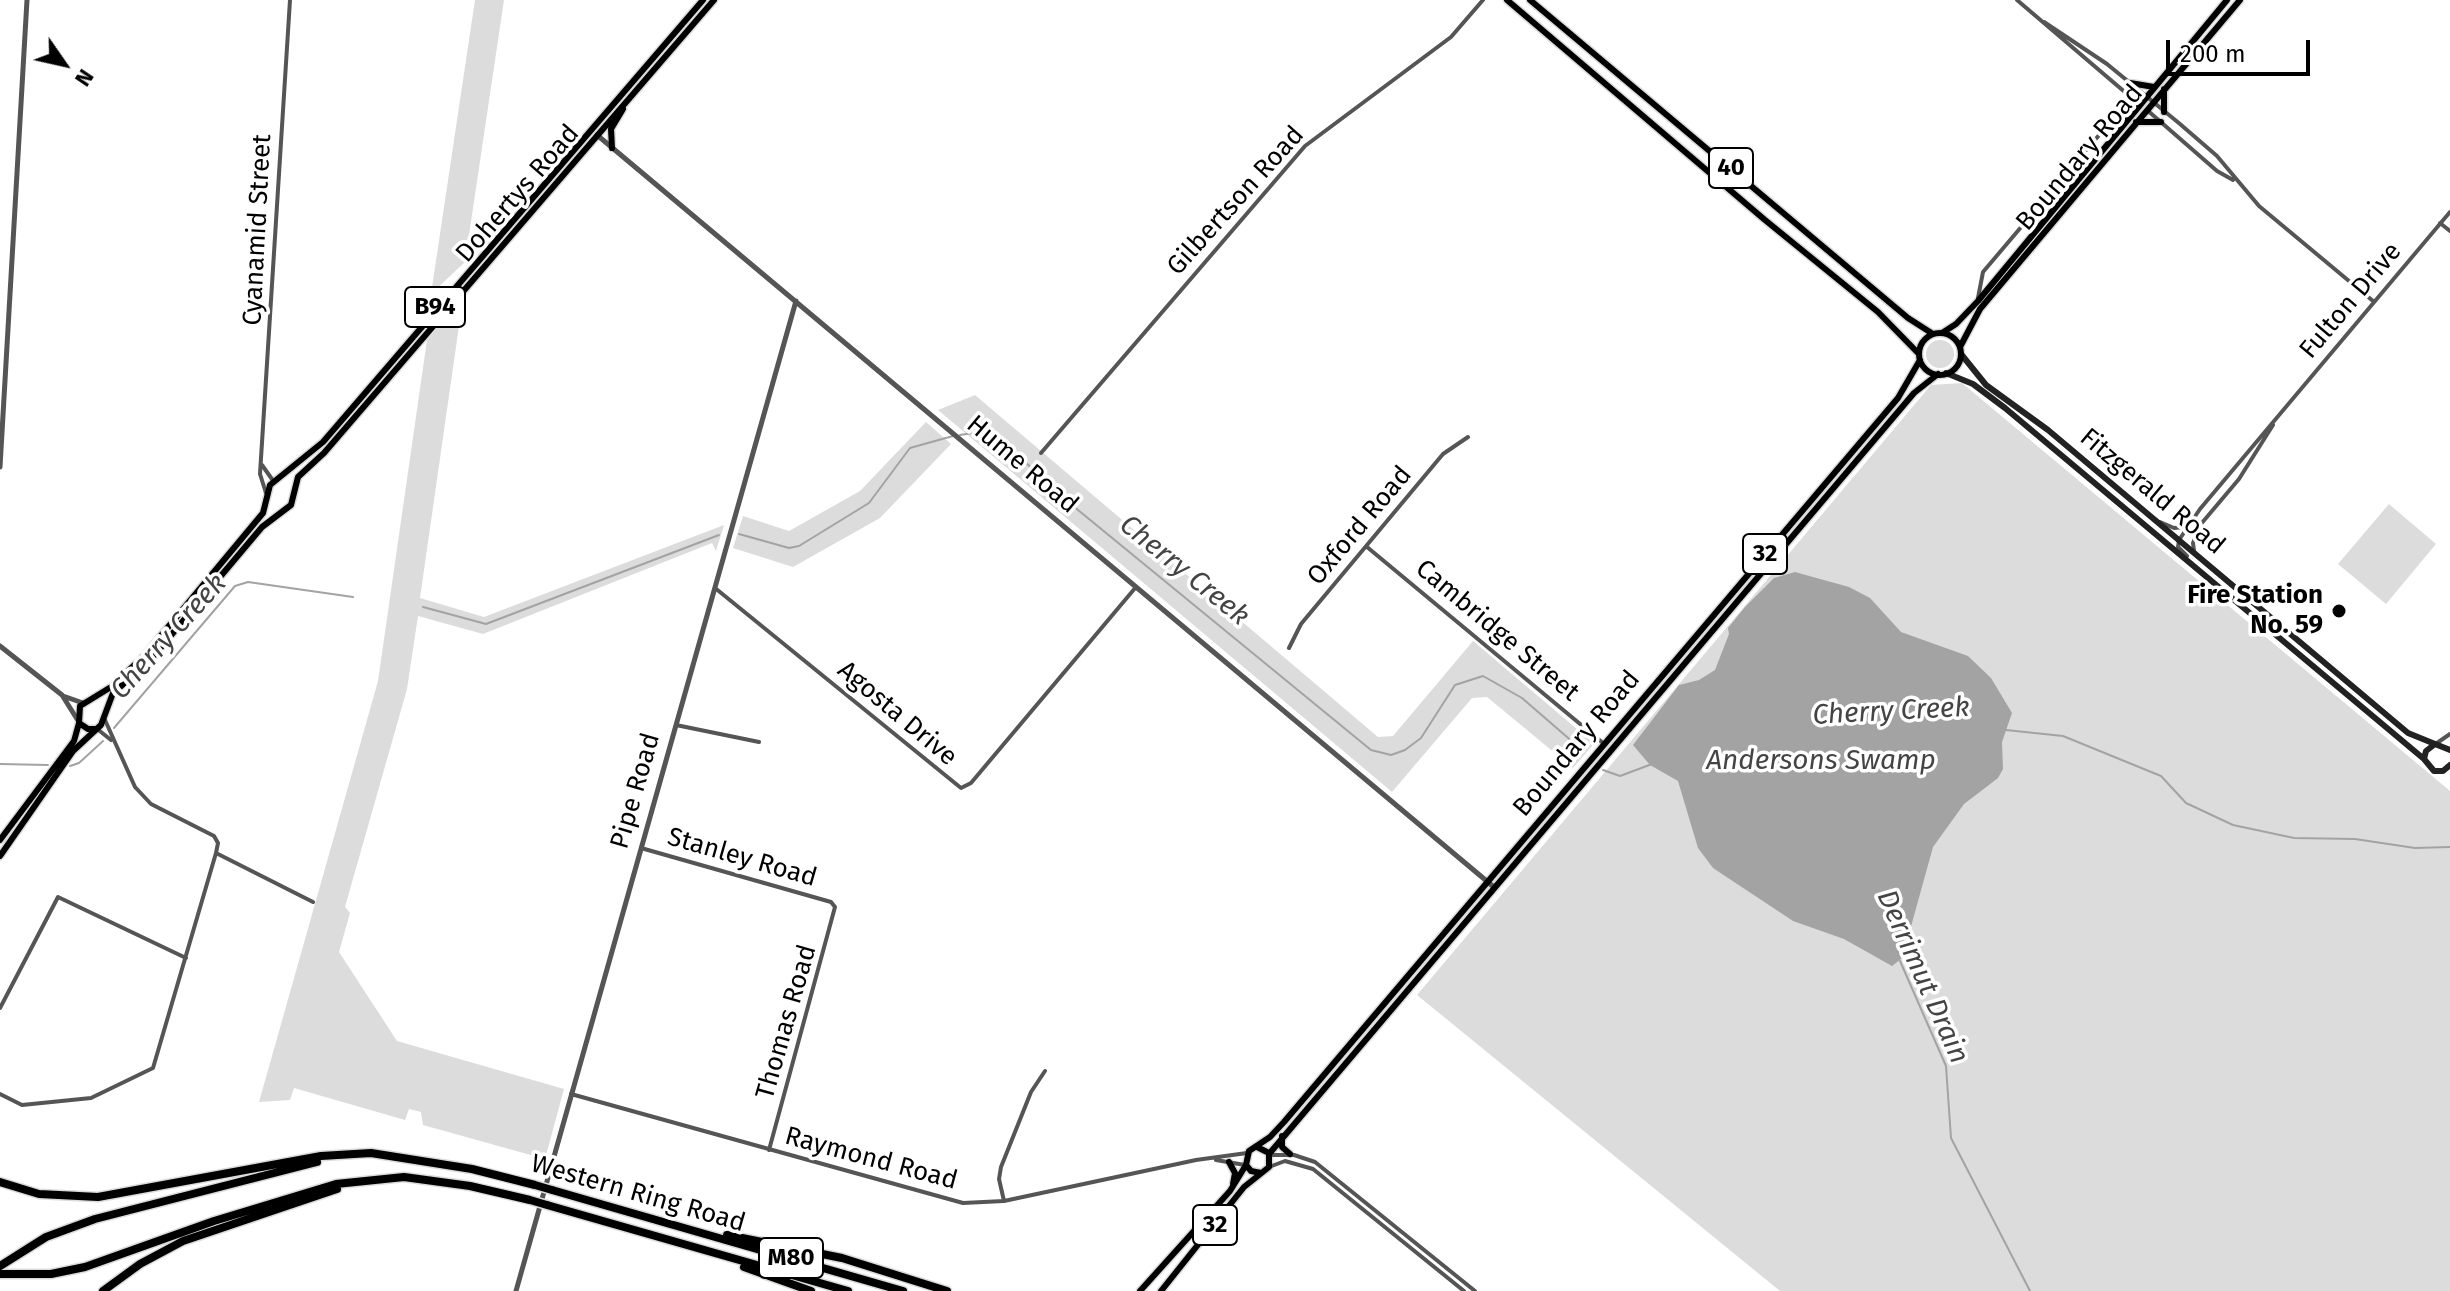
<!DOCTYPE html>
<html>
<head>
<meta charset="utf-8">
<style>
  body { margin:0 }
  #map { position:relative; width:2450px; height:1291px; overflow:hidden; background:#fff; font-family:"Fira Sans",sans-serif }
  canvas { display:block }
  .north { position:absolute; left:24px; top:24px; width:80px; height:80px; -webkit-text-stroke:6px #fff; paint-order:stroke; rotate:124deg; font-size:22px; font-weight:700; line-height:32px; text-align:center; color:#000 }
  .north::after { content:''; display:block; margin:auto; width:28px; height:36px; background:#000; clip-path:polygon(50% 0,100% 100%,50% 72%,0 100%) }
  .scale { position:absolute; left:2166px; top:40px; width:144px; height:36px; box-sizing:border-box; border:4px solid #000; border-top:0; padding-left:10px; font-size:24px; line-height:28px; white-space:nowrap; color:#000; -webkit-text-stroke:6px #fff; paint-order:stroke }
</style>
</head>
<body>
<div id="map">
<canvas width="2450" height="1291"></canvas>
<div class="north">N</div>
<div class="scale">200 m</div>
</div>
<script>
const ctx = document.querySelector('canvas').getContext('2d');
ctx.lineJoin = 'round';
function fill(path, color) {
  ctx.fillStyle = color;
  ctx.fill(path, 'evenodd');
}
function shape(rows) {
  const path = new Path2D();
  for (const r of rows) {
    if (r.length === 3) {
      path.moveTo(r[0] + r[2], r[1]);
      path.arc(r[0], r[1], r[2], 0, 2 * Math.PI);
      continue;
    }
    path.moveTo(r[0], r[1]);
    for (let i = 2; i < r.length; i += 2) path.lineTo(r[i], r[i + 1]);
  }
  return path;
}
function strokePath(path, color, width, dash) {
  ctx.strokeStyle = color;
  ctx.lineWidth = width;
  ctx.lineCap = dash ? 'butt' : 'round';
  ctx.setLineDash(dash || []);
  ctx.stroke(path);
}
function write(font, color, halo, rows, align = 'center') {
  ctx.font = font + ' "Fira Sans",sans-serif';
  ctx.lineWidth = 7;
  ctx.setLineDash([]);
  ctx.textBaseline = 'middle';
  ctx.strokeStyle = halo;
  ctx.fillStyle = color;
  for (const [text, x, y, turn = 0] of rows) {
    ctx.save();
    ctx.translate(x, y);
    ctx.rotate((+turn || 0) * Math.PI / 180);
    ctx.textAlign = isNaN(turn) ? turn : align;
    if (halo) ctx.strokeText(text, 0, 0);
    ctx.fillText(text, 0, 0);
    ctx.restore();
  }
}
const green = shape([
  [475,0,504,0,465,262,431,294],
  [463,298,420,598,484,617,724,525,716,551,712,543,483,634,418,616,407,689,345,907,350,913,339,952,397,1041,564,1089,545,1159,423,1125,421,1112,409,1109,405,1120,294,1088,290,1100,259,1102,378,681,427,340],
  [1940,354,14],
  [1962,383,2450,791,2450,1291,1780,1291,1417,995,1931,385],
  [975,395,1378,737,1393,736,1473,641,1591,741,1592,746,1573,768,1487,697,1472,698,1392,792,938,410],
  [926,422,951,444,880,518,793,567,733,548,743,516,789,531,860,491],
  [2389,504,2436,544,2386,604,2338,564]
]);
const water = shape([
  [1795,572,1849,587,1870,598,1901,632,1968,656,1991,678,2012,713,2002,742,2003,769,1998,778,1964,804,1933,847,1910,930,1902,943,1901,959,1892,966,1844,939,1793,921,1713,868,1698,848,1678,781,1650,765,1633,745,1679,685,1699,680,1715,670,1729,634,1728,628,1745,607,1774,578]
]);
const stream = shape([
  [960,435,972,433,1004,443,1078,510,1371,750,1391,755,1405,750,1421,738,1455,685,1483,676,1522,698,1582,750],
  [739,534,789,548,799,546,869,503,910,448,953,436],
  [423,607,486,624,719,535],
  [114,728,235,586,248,582,353,597],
  [2006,730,2063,736,2161,776,2186,803,2233,825,2294,838,2355,839,2415,848,2450,847],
  [0,764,48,765],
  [70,766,79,763,103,741],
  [1603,770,1620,776,1652,764],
  [1900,961,1946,1066,1951,1138,2030,1291]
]);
const minor = shape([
  [2017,0,2140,105],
  [2044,22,2107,64,2180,124,2217,156,2259,206,2373,301],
  [2147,110,2217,171,2233,180],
  [2440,223,2450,231],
  [1978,298,1983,272,2100,134],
  [1041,453,1305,146,1451,37,1483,0],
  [262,465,274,482],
  [266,493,260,474,290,0],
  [2160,522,2174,528,2185,527],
  [1367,547,1603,743],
  [2194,551,2193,543,2201,524,2239,479,2273,425],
  [2187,556,2178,547,2179,540,2200,509,2450,212],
  [715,588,961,788,971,783,1136,587],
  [1289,648,1301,624,1443,454,1468,437],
  [676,725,759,742],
  [96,728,111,740],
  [2437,743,2450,734],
  [641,848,831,902,835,907,769,1150],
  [216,853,313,902],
  [0,1008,58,897,186,958],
  [0,1094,22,1105,91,1098,153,1068,216,853,218,843,214,836,151,804,135,787,105,720],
  [571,1094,963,1203,1004,1201,1196,1160,1247,1153],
  [1270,1155,1294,1155,1315,1162,1475,1291],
  [1216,1160,1245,1165],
  [1269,1167,1285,1161,1313,1169,1464,1291],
  [1004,1201,999,1179,1001,1167,1031,1092,1045,1071]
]);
const tertiary = shape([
  [597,135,1495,888],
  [0,467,27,0],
  [0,646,62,695,77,719],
  [63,696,83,703],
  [516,1291,796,301]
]);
const secondary = shape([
  [1961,354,1986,385,2048,430,2408,733,2435,744],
  [1946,373,1973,384,2005,408,2424,759],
  [2450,750,2435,744,2426,751,2424,759,2434,771,2443,771,2450,765]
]);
const primary = shape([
  [1507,0,1765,220,1878,312,1919,354],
  [1530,0,1908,318,1933,334],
  [2130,83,2154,87],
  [2164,112,2164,89],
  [2122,122,2130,97],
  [2136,122,2161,122],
  [612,148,611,129,623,109],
  [1942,333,1956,324,1978,301,2227,0],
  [1940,354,21],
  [1960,347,1980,309,2240,0],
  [95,729,88,729,79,723,80,706,111,687,144,656,263,513,270,485,323,442,703,0],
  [0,840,74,741,79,723],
  [0,856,73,751,101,725,113,693,146,665,262,527,291,505,298,477,324,453,714,0],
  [1282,1136,1282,1147,1290,1154],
  [1269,1154,1914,393,1938,374],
  [1229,1162,1235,1173,1233,1184],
  [1261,1173,1251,1171,1246,1165,1249,1151,1270,1137,1284,1122,1898,398,1920,360],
  [1140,1291,1230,1191,1246,1165],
  [1161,1291,1244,1187,1269,1167,1269,1153,1257,1147]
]);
const motorway = shape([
  [0,1182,39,1194,98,1197,321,1156,371,1153,472,1169,535,1185],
  [552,1190,903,1291],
  [547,1205,848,1291],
  [727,1235,842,1258,947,1291],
  [0,1266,46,1237,95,1219,317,1162],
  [744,1267,811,1291],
  [0,1274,51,1274,85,1267,214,1221,336,1184,404,1177,470,1186,530,1200],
  [103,1291,140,1264,183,1241,337,1189]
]);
const motorwayBridge = shape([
  [535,1185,552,1190],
  [530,1200,547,1205]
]);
const markers = [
  [2339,611,8,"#000"]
];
const shields = [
  [1731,168,44],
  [435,307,60],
  [1765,554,44],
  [1215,1225,44],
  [791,1258,64]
];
const shieldNames = [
  ["40",1731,168],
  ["B94",435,307],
  ["32",1765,554],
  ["32",1215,1225],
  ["M80",791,1258]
];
const streetNames = [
  ["Boundary Road",2080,158,-50],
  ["Dohertys Road",518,194,-49],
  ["Gilbertson Road",1236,201,-48],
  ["Cyanamid Street",258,230,-87],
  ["Fulton Drive",2351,301,-50],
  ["Hume Road",1022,465,40],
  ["Fitzgerald Road",2152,492,40],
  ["Oxford Road",1360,526,-50],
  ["Cambridge Street",1497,631,40],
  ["Agosta Drive",897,714,40],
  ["Boundary Road",1577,744,-50],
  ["Pipe Road",636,791,-74],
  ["Stanley Road",742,858,16],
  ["Thomas Road",787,1022,-74],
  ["Raymond Road",871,1159,15],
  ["Western Ring Road",638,1194,16]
];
const poiNames = [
  ["Fire Station",2323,596],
  ["No. 59",2323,626]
];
const waterNames = [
  ["Cherry Creek",1184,571,39],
  ["Cherry Creek",169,637,-48],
  ["Cherry Creek",1891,712,-3],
  ["Andersons Swamp",1821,761],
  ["Derrimut Drain",1922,977,66]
];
fill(green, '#dcdcdc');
fill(water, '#a3a3a3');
strokePath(stream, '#a3a3a3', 2);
strokePath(primary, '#dbdbdb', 9);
strokePath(motorway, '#dbdbdb', 11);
strokePath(minor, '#555', 4);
strokePath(tertiary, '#555', 5);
strokePath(secondary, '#222', 6);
strokePath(primary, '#000', 6);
strokePath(motorway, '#000', 8);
strokePath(motorwayBridge, '#dbdbdb', 11, []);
strokePath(motorwayBridge, '#000', 8);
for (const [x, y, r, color] of markers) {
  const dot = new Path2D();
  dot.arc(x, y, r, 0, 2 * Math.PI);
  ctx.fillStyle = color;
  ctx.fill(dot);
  strokePath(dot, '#fff', 3);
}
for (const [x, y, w] of shields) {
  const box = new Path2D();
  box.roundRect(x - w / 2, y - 20, w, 40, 6);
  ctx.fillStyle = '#fff';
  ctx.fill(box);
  strokePath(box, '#000', 2);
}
write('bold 24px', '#000', null, shieldNames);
write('26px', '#000', '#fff', streetNames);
write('bold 26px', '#000', '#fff', poiNames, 'right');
write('italic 28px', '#444', '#fff', waterNames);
</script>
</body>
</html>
